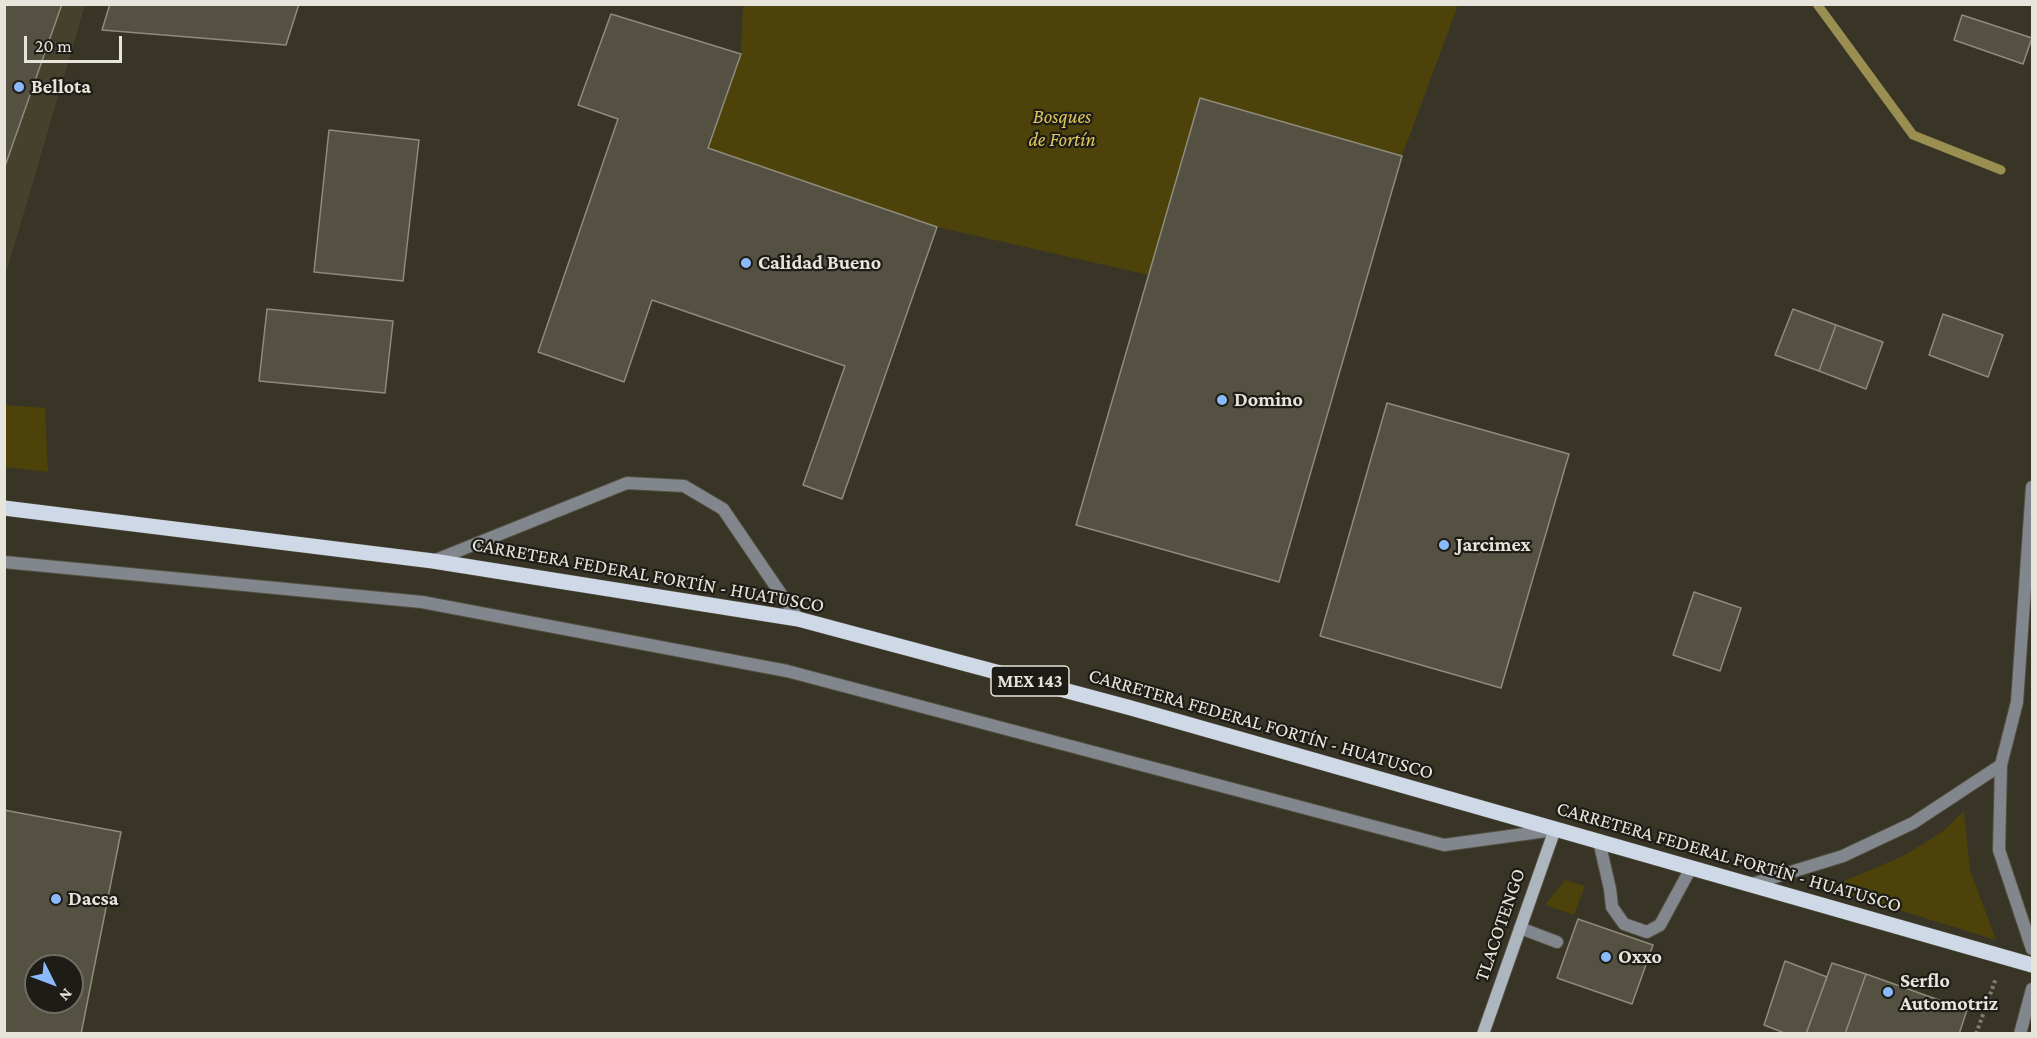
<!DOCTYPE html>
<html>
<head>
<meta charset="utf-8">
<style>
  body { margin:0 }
  #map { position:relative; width:2037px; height:1038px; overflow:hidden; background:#383526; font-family:"Crimson Pro",serif }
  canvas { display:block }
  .frame { position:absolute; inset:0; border:6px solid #e6e4db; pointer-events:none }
  .north { position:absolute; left:24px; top:954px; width:60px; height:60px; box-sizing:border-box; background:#1e1c16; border:2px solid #6e6c65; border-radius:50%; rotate:132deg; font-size:16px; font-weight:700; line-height:24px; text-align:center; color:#e6e4db }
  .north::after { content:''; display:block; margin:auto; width:21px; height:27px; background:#8abafc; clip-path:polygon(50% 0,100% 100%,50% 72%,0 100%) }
  .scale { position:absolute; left:24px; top:36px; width:98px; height:27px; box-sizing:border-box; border:3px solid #e6e4db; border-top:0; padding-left:8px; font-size:18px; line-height:21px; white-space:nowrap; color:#e6e4db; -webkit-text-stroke:4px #1e1c16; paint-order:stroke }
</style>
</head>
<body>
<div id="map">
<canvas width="2037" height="1038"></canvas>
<div class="frame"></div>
<div class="north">N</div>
<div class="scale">20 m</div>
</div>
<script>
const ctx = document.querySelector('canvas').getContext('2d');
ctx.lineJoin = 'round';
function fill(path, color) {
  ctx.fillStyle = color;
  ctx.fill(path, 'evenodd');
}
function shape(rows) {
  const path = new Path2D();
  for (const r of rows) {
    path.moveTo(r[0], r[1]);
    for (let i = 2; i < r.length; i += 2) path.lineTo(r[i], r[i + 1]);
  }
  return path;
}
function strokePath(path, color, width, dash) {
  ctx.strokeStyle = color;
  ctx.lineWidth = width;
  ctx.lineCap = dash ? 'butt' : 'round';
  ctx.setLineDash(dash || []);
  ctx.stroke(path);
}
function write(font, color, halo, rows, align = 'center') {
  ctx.font = font + ' "Crimson Pro",serif';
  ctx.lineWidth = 4.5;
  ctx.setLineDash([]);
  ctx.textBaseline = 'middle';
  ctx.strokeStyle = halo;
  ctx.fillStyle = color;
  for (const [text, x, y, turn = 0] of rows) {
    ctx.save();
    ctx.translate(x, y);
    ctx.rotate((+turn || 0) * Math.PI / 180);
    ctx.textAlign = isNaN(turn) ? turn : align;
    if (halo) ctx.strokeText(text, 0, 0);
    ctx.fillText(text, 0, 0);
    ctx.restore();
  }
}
const built = shape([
  [5,5,85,5,5,277]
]);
const green = shape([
  [743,5,1458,5,1402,156,1200,98,1149,275,937,227,708,148,741,54],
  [4,405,45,408,48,472,5,467],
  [1964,811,1970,870,1996,940,1828,888,1903,856,1942,832],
  [1565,880,1585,886,1574,915,1545,905]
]);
const stream = shape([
  [1817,4,1913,135,2001,170]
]);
const building = shape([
  [4,4,62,4,4,169,4,4],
  [110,4,299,4,286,45,102,30,110,4],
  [611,14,741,54,708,148,937,227,842,499,803,485,845,366,652,300,624,382,538,352,618,119,578,105,611,14],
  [1962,15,2032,38,2023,64,1954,40,1962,15],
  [1200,98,1402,156,1279,582,1076,525,1200,98],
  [329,130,419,140,403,281,314,272,329,130],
  [267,309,393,321,385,393,259,381,267,309],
  [1793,309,1836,325,1819,371,1775,355,1793,309],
  [1943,314,2003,335,1988,377,1929,355,1943,314],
  [1836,325,1883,342,1866,389,1819,371,1836,325],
  [1387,403,1569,454,1501,688,1320,636,1387,403],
  [1694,592,1741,608,1720,671,1673,655,1694,592],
  [4,810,121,832,81,1034,4,1034,4,810],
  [36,966,72,966,72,1002,36,1002,36,966],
  [1578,919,1653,945,1632,1004,1557,978,1578,919],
  [1785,961,1827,977,1806,1034,1787,1034,1764,1025,1785,961],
  [1832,963,1866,974,1845,1034,1806,1034,1832,963],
  [1866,974,1967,1010,1959,1034,1845,1034,1866,974]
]);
const path = shape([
  [1976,1034,1996,978]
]);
const lane = shape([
  [433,561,627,483,684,486,723,509,798,619],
  [1599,841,1610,889,1612,907,1624,924,1647,932,1660,925,1691,868],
  [1520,928,1557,942],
  [2020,1034,2032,989]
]);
const street = shape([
  [2032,487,2017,702,2001,765,1999,850,2032,949],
  [4,562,422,602,787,671,1444,845,1554,830],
  [1749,885,1843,856,1913,823,2001,765]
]);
const secondary = shape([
  [1483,1034,1555,829]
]);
const primary = shape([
  [4,508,433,561,798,619,1131,708,2032,965]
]);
const markers = [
  [19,87,6,"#8abafc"],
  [746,263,6,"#8abafc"],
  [1222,400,6,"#8abafc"],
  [1444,545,6,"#8abafc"],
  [56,899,6,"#8abafc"],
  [1606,957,6,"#8abafc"],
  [1888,992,6,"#8abafc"]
];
const shields = [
  [1030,681,78]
];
const shieldNames = [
  ["MEX 143",1030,681]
];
const poiNames = [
  ["Bellota",31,87],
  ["Calidad Bueno",758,263],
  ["Domino",1234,400],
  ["Jarcimex",1456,545],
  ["Dacsa",68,899],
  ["Oxxo",1618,957],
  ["Serflo",1900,981],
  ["Automotriz",1900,1004]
];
const parkNames = [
  ["Bosques",1062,117],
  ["de Fortín",1062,140]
];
const streetNames = [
  ["CARRETERA FEDERAL FORTÍN - HUATUSCO",648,575,10],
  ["CARRETERA FEDERAL FORTÍN - HUATUSCO",1261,724,16],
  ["CARRETERA FEDERAL FORTÍN - HUATUSCO",1729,857,16],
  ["TLACOTENGO",1500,925,-71]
];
fill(built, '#46412c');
fill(green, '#4d420a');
strokePath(stream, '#9a8e50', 9);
fill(building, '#555142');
strokePath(building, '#8e8b7a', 1.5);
strokePath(lane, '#545143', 14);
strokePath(street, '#545143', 14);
strokePath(secondary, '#545143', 14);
strokePath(primary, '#545143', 16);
strokePath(path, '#807e71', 4, [3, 3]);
strokePath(lane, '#82868d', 12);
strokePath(street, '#82868d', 12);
strokePath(secondary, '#adb5bf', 12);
strokePath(primary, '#cfd8e6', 15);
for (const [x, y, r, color] of markers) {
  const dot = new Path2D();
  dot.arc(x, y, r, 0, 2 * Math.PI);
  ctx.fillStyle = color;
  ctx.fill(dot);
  strokePath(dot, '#1e1c16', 2);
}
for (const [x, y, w] of shields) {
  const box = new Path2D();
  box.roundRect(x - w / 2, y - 15, w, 30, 4.5);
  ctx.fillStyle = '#1e1c16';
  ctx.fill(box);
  strokePath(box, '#e6e4db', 1.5);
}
write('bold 18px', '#e6e4db', null, shieldNames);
write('bold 20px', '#e6e4db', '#1e1c16', poiNames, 'left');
write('italic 20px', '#dec75b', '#1e1c16', parkNames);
write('20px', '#e6e4db', '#1e1c16', streetNames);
</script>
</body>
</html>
